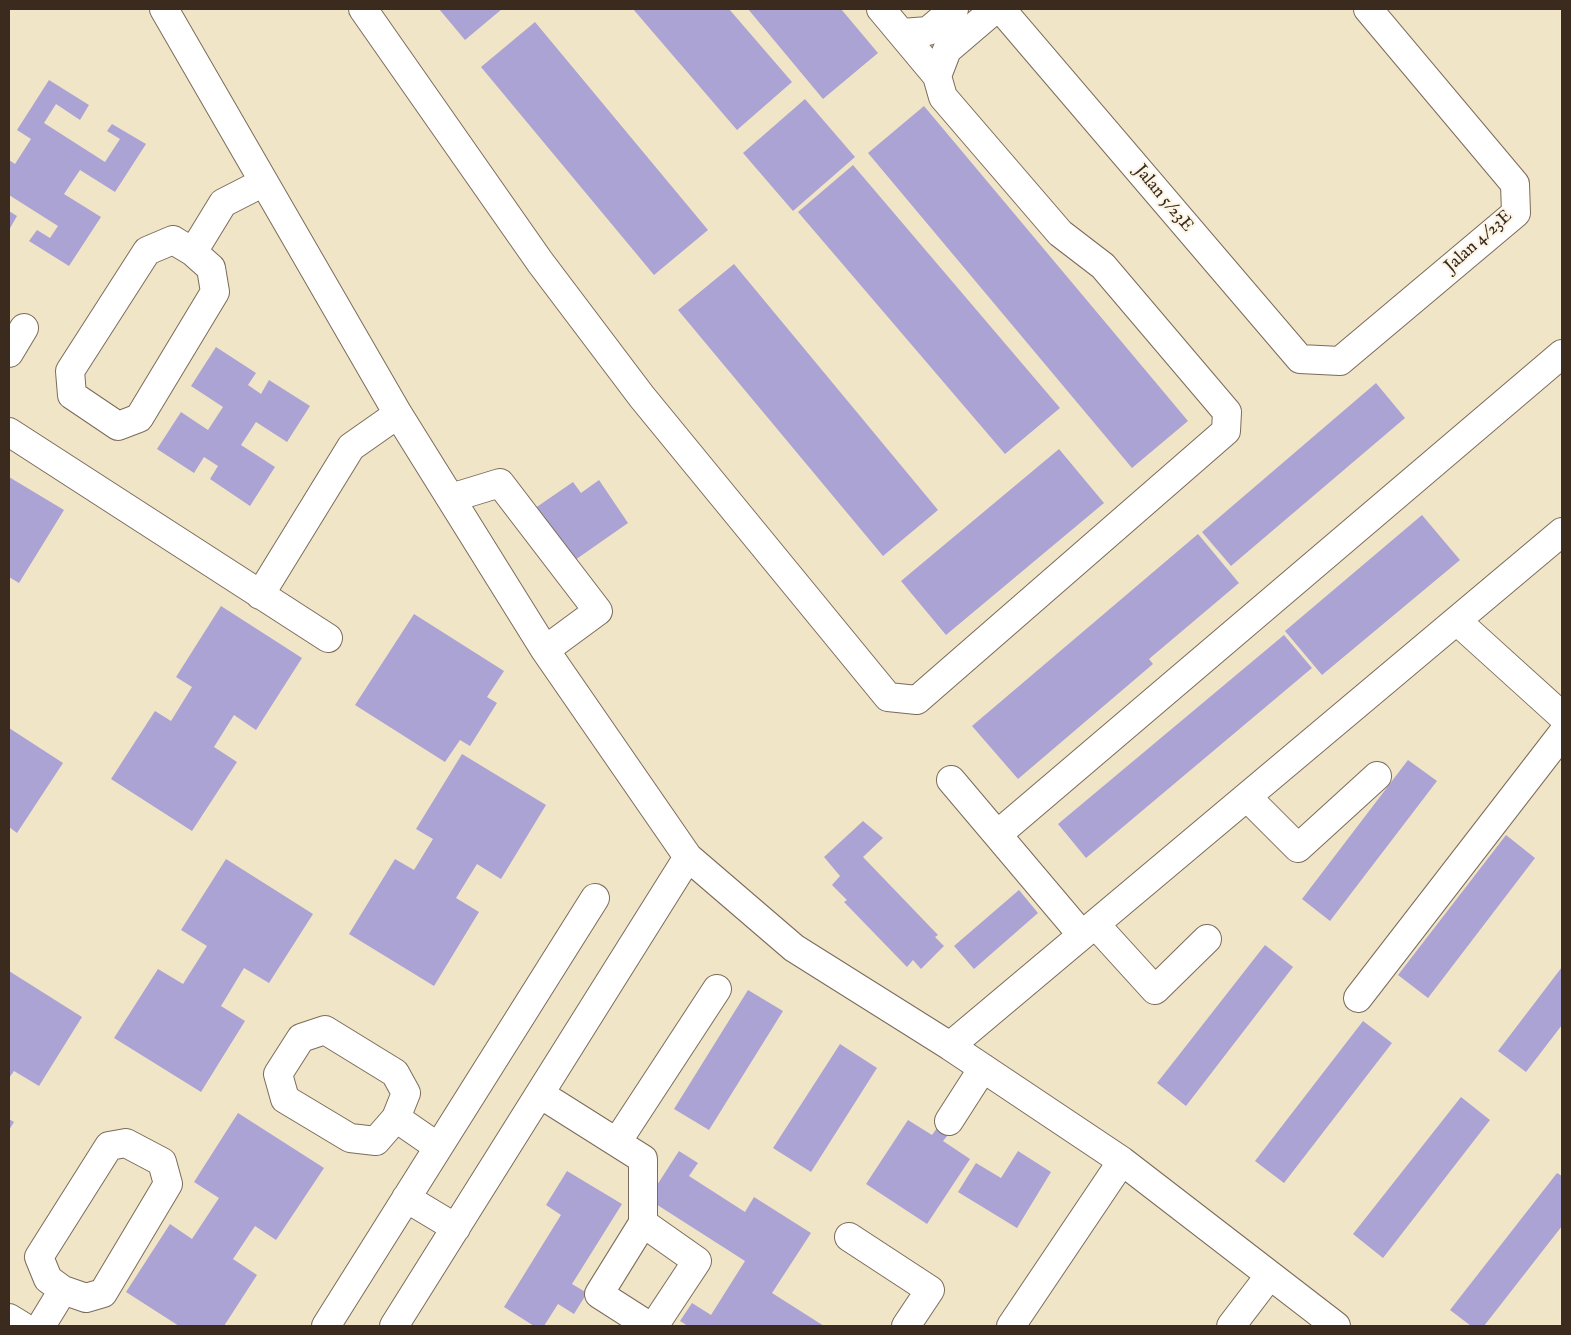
<!DOCTYPE html>
<html>
<head>
<meta charset="utf-8">
<style>
  body { margin:0 }
  #map { position:relative; width:1571px; height:1335px; overflow:hidden; background:#f1e5c8; font-family:"IM FELL English",serif }
  canvas { display:block }
  .frame { position:absolute; inset:0; border:10px solid #3b2a1e; pointer-events:none }
</style>
</head>
<body>
<div id="map">
<canvas width="1571" height="1335"></canvas>
<div class="frame"></div>
</div>
<script>
const ctx = document.querySelector('canvas').getContext('2d');
ctx.lineJoin = 'round';
function fill(path, color) {
  ctx.fillStyle = color;
  ctx.fill(path, 'evenodd');
}
function shape(rows) {
  const path = new Path2D();
  for (const r of rows) {
    path.moveTo(r[0], r[1]);
    for (let i = 2; i < r.length; i += 2) path.lineTo(r[i], r[i + 1]);
  }
  return path;
}
function strokePath(path, color, width, dash) {
  ctx.strokeStyle = color;
  ctx.lineWidth = width;
  ctx.lineCap = dash ? 'butt' : 'round';
  ctx.setLineDash(dash || []);
  ctx.stroke(path);
}
function write(font, color, halo, rows, align = 'center') {
  ctx.font = font + ' "IM FELL English",serif';
  ctx.lineWidth = 4.5;
  ctx.setLineDash([]);
  ctx.textBaseline = 'middle';
  ctx.strokeStyle = halo;
  ctx.fillStyle = color;
  for (const [text, x, y, turn = 0] of rows) {
    ctx.save();
    ctx.translate(x, y);
    ctx.rotate((+turn || 0) * Math.PI / 180);
    ctx.textAlign = isNaN(turn) ? turn : align;
    if (halo) ctx.strokeText(text, 0, 0);
    ctx.fillText(text, 0, 0);
    ctx.restore();
  }
}
const building = shape([
  [439,9,502,9,465,40],
  [633,9,729,9,792,82,737,130],
  [748,9,841,9,878,53,823,99],
  [535,22,708,230,654,275,481,67],
  [49,80,89,105,80,120,56,104,44,123,105,162,120,139,107,131,112,124,146,144,115,192,80,170,64,194,101,217,69,266,29,241,37,230,50,238,58,226,9,195,9,160,15,164,31,139,17,130],
  [805,99,855,157,793,211,743,153],
  [924,106,1188,421,1132,468,868,153],
  [853,165,1060,408,1005,454,798,212],
  [9,211,17,216,9,230],
  [734,264,938,510,883,556,678,310],
  [216,347,256,373,248,385,261,394,269,380,310,406,287,442,256,422,241,445,275,467,250,506,210,479,218,466,204,457,194,473,157,449,181,412,208,430,223,407,191,386],
  [1376,383,1405,418,1231,566,1202,532],
  [1059,449,1104,503,946,635,901,581],
  [9,477,64,510,19,583,9,577],
  [599,480,628,523,565,567,528,513,573,482,581,493],
  [1422,515,1460,560,1322,675,1285,631],
  [1198,534,1239,583,1149,659,1153,664,1018,779,972,726],
  [221,606,302,658,256,730,234,715,214,747,237,762,192,831,111,779,155,711,171,721,192,687,176,677],
  [414,614,504,671,487,697,497,703,470,746,460,740,445,762,355,705],
  [1284,635,1312,668,1086,858,1058,824],
  [9,728,63,763,17,833,9,827],
  [462,754,546,805,501,879,477,864,456,898,479,912,434,986,349,934,395,859,414,870,433,839,416,829],
  [1408,760,1437,781,1330,921,1302,899],
  [863,821,883,838,863,857,938,935,935,937,944,946,921,969,913,960,907,967,844,902,847,900,832,885,840,876,824,857],
  [1506,835,1535,858,1428,998,1398,975],
  [226,859,313,914,269,983,244,968,221,1006,245,1021,201,1092,114,1038,158,969,183,984,207,946,181,930],
  [1019,890,1038,913,974,969,954,946],
  [1265,945,1293,967,1186,1106,1157,1083],
  [1562,967,1562,1025,1526,1072,1498,1051],
  [9,971,82,1017,39,1086,14,1071,9,1078],
  [748,990,783,1011,709,1130,674,1109],
  [1363,1021,1392,1043,1284,1183,1255,1161],
  [840,1044,877,1068,811,1172,773,1148],
  [1461,1097,1490,1120,1383,1258,1353,1234],
  [238,1113,324,1168,276,1240,255,1226,233,1259,257,1275,224,1326,179,1326,126,1292,170,1224,192,1239,219,1198,194,1182],
  [9,1119,14,1122,9,1130],
  [908,1120,932,1135,937,1128,948,1135,943,1141,970,1159,927,1224,866,1184],
  [679,1151,698,1163,689,1176,745,1212,754,1197,811,1233,772,1293,824,1326,688,1326,680,1321,692,1303,711,1315,745,1261,648,1199],
  [1018,1151,1051,1172,1017,1228,958,1192,976,1163,1001,1178],
  [567,1171,622,1204,572,1284,587,1293,574,1314,558,1304,544,1326,534,1326,504,1307,561,1215,546,1205],
  [1557,1173,1562,1176,1562,1226,1484,1326,1471,1326,1450,1310]
]);
const minor = shape([
  [164,9,398,414,545,650,688,857,794,948,950,1046,1122,1161,1336,1326],
  [363,9,540,262,642,397,888,697,917,700,1226,431,1227,412,1103,266,1060,233,943,97,937,76,881,9],
  [1001,9,1300,359,1340,361,1516,213,1515,184,1368,9],
  [902,33,928,31,954,9],
  [937,76,947,50,995,9],
  [173,240,193,252,211,268,215,292,139,418,118,426,72,395,70,371,147,251,173,240],
  [193,252,223,203,264,182],
  [9,353,24,328],
  [9,432,328,638],
  [451,498,500,483,598,611,545,650],
  [260,595,351,447,398,414],
  [1457,621,1562,716],
  [951,780,1082,935],
  [1247,797,1298,848,1377,776],
  [998,834,1562,354],
  [1095,924,1155,990,1207,939],
  [1358,998,1562,734],
  [950,1046,1562,532],
  [540,1094,643,1159,643,1223,599,1294,649,1326],
  [396,1118,406,1093,395,1073,325,1030,301,1038,278,1074,285,1099,350,1138,376,1141,396,1118,438,1147],
  [949,1121,983,1068],
  [617,1142,717,989],
  [126,1143,162,1162,168,1184,103,1293,86,1298,63,1290,48,1279,39,1257,109,1146,126,1143],
  [406,1198,456,1228],
  [643,1223,697,1261,654,1326],
  [849,1237,930,1290,906,1326],
  [9,1318,22,1326],
  [41,1326,63,1290],
  [326,1326,595,898],
  [394,1326,688,857],
  [1011,1326,1122,1161],
  [1231,1326,1270,1275]
]);
const streetNames = [
  ["Jalan 5/23E",1163,199,50],
  ["Jalan 4/23E",1479,242,-42]
];
fill(building, '#aba3d3');
strokePath(minor, '#7b6b5a', 30);
strokePath(minor, '#fff', 28);
write('18px', '#3b2a1e', '#fcf5e5', streetNames);
</script>
</body>
</html>
